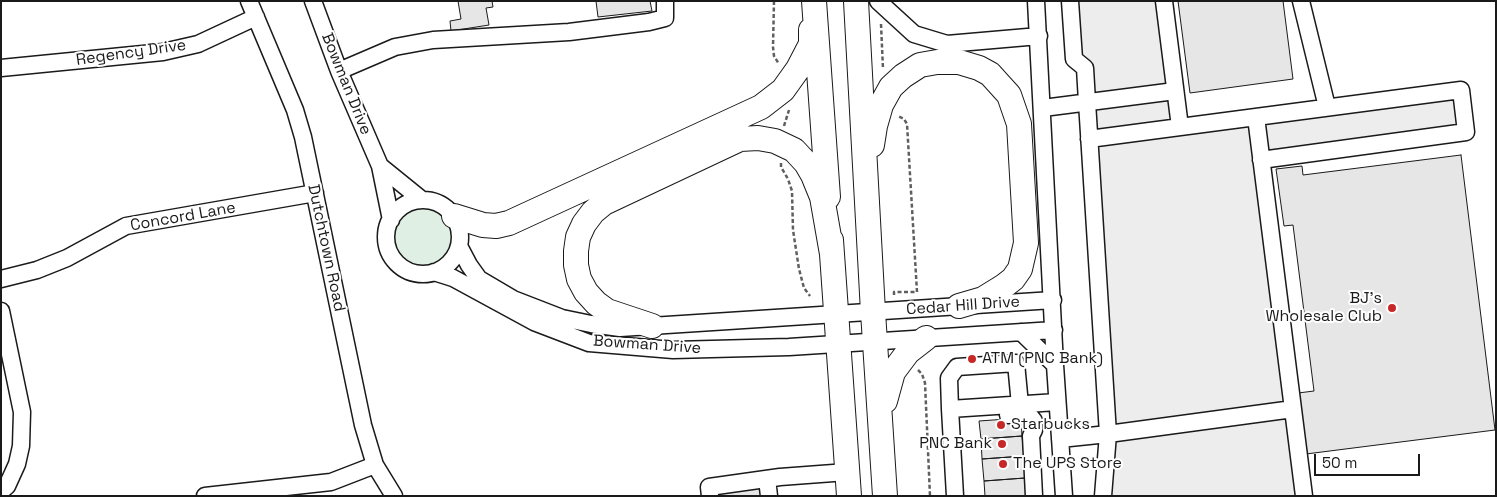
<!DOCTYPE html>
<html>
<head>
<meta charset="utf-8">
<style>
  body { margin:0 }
  #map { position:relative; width:1497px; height:497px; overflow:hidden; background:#fff; font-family:"Space Grotesk",sans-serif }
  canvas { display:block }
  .frame { position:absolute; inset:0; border:2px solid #1a1a1a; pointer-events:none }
  .scale { position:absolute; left:1314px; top:454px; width:106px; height:22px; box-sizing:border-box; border:2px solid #1a1a1a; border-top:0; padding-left:6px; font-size:15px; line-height:18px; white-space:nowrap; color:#1a1a1a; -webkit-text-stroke:4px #fff; paint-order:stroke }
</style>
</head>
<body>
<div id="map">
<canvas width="1497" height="497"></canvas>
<div class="frame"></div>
<div class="scale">50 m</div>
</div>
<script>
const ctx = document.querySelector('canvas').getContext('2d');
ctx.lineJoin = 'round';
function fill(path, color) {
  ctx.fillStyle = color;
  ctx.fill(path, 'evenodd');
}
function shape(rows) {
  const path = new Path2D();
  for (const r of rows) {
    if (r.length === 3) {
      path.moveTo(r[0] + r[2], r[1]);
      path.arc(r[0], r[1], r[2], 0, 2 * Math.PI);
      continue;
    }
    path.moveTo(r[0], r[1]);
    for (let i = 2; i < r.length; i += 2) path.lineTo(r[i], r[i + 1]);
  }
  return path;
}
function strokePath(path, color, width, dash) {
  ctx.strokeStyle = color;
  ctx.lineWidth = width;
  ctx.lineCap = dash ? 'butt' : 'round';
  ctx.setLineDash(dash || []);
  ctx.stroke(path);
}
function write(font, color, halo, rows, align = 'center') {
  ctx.font = font + ' "Space Grotesk",sans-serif';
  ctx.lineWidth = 4;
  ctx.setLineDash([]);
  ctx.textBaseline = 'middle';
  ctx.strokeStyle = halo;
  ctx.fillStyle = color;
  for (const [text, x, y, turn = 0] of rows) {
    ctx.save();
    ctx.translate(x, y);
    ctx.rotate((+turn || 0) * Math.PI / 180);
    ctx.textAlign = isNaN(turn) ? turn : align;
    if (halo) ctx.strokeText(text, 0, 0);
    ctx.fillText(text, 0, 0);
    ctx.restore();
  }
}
const green = shape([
  [423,237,37]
]);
const parking = shape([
  [1070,1,1164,1,1181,127,1461,90,1466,132,1261,160,1304,496,1103,496,1087,102,1070,1]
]);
const building = shape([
  [458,1,492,1,493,7,486,8,489,25,451,31,450,21,461,19,458,1],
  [596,1,650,1,652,11,598,17,596,1],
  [1178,1,1283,1,1293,79,1190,93,1178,1],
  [1461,155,1495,430,1306,454,1298,393,1314,391,1293,225,1284,226,1276,169,1302,166,1303,175,1461,155],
  [1021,418,1022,436,981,439,979,421,1021,418],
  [1022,436,1024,456,982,459,981,439,1022,436],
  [1024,456,1025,478,984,481,982,459,1024,456],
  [1025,478,1026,496,985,496,984,481,1025,478],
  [759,486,761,496,721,496,720,492,759,486]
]);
const path = shape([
  [774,1,773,47,774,56,779,64],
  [881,24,883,69],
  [784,126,789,110],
  [781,163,781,167,788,179,792,191,793,230,799,269,804,288,810,296],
  [894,295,894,292,917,292,907,124,904,119,898,116],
  [918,370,922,374,925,383,930,496]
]);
const minor = shape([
  [249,1,295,110,303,137,363,425,375,465,394,496],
  [313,1,339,71,380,166,391,220],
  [878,1,914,34,947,44,1039,36],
  [1036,1,1055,365,1064,496],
  [1070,1,1074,59,1085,68,1087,102,1108,434,1103,496],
  [1164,1,1180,127],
  [1301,1,1327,107],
  [1,68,163,52,198,44,256,17],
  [339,71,395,47,433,40,569,32,649,22,665,18,665,1],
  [1043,108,1175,91],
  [1256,117,1304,496],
  [1089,139,1461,90,1466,132,1261,160],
  [380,166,422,200],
  [423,237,37],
  [459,246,469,265,479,279,513,299,562,318,591,324,620,328,1053,300],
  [434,272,453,278,534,322,589,343,673,350,789,347,1054,330],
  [1,279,37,270,67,258,126,226,315,193],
  [1,311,22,412,21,446,17,464,7,486,1,491],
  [1021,332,1055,365],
  [950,409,949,378,957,367,1016,363,1020,405],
  [1008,415,1025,414,1030,416,1034,421,1034,430,1031,436,1034,496],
  [1060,439,1108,434,1293,409],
  [767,479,769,496],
  [205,496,331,482,375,465],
  [710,496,709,487,780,477,847,472],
  [955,496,950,409,1057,402]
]);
const highway = shape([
  [814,1,828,197],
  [856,1,873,312,885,496],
  [872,145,875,126,881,105,891,87,903,76,920,65,937,62,959,62,979,68,990,74,1009,95,1019,124,1026,243,1020,269,1013,279,1004,286,983,299,959,306],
  [454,216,483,225,496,226,509,223,761,107,783,90,798,69,811,44,811,30],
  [831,240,849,496],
  [652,326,607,311,596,303,586,292,579,279,576,265,576,251,578,237,584,224,593,212,604,203,740,139,758,138,775,141,794,150,806,163,813,175,822,197,832,254],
  [885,401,893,372,908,352,926,338]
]);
const markers = [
  [1392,308,5,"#c62828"],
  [972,359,5,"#c62828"],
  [1001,425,5,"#c62828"],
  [1002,444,5,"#c62828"],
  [1003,464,5,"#c62828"]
];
const streetNames = [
  ["Regency Drive",131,53,-8],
  ["Bowman Drive",346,84,68],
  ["Concord Lane",183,217,-10],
  ["Dutchtown Road",326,248,78],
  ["Cedar Hill Drive",963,306,-4],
  ["Bowman Drive",647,345,4]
];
const poiNames = [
  ["BJ's",1382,299,"right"],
  ["Wholesale Club",1382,317,"right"],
  ["ATM (PNC Bank)",982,359],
  ["Starbucks",1011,425],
  ["PNC Bank",992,444,"right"],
  ["The UPS Store",1013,464]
];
fill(green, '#e0efe3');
strokePath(green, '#6a6a6a', 1);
fill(parking, '#ededed');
strokePath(parking, '#6a6a6a', 1);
fill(building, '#e6e6e6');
strokePath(building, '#1a1a1a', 1);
strokePath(minor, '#1a1a1a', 19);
strokePath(highway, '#1a1a1a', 26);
strokePath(path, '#5f5f5f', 2.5, [4, 2.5]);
strokePath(minor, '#fff', 16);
strokePath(highway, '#fff', 24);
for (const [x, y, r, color] of markers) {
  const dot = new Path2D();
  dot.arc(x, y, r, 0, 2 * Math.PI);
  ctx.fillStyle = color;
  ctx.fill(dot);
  strokePath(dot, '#fff', 2);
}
write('16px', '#1a1a1a', '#fff', streetNames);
write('16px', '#1a1a1a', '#fff', poiNames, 'left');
</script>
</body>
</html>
